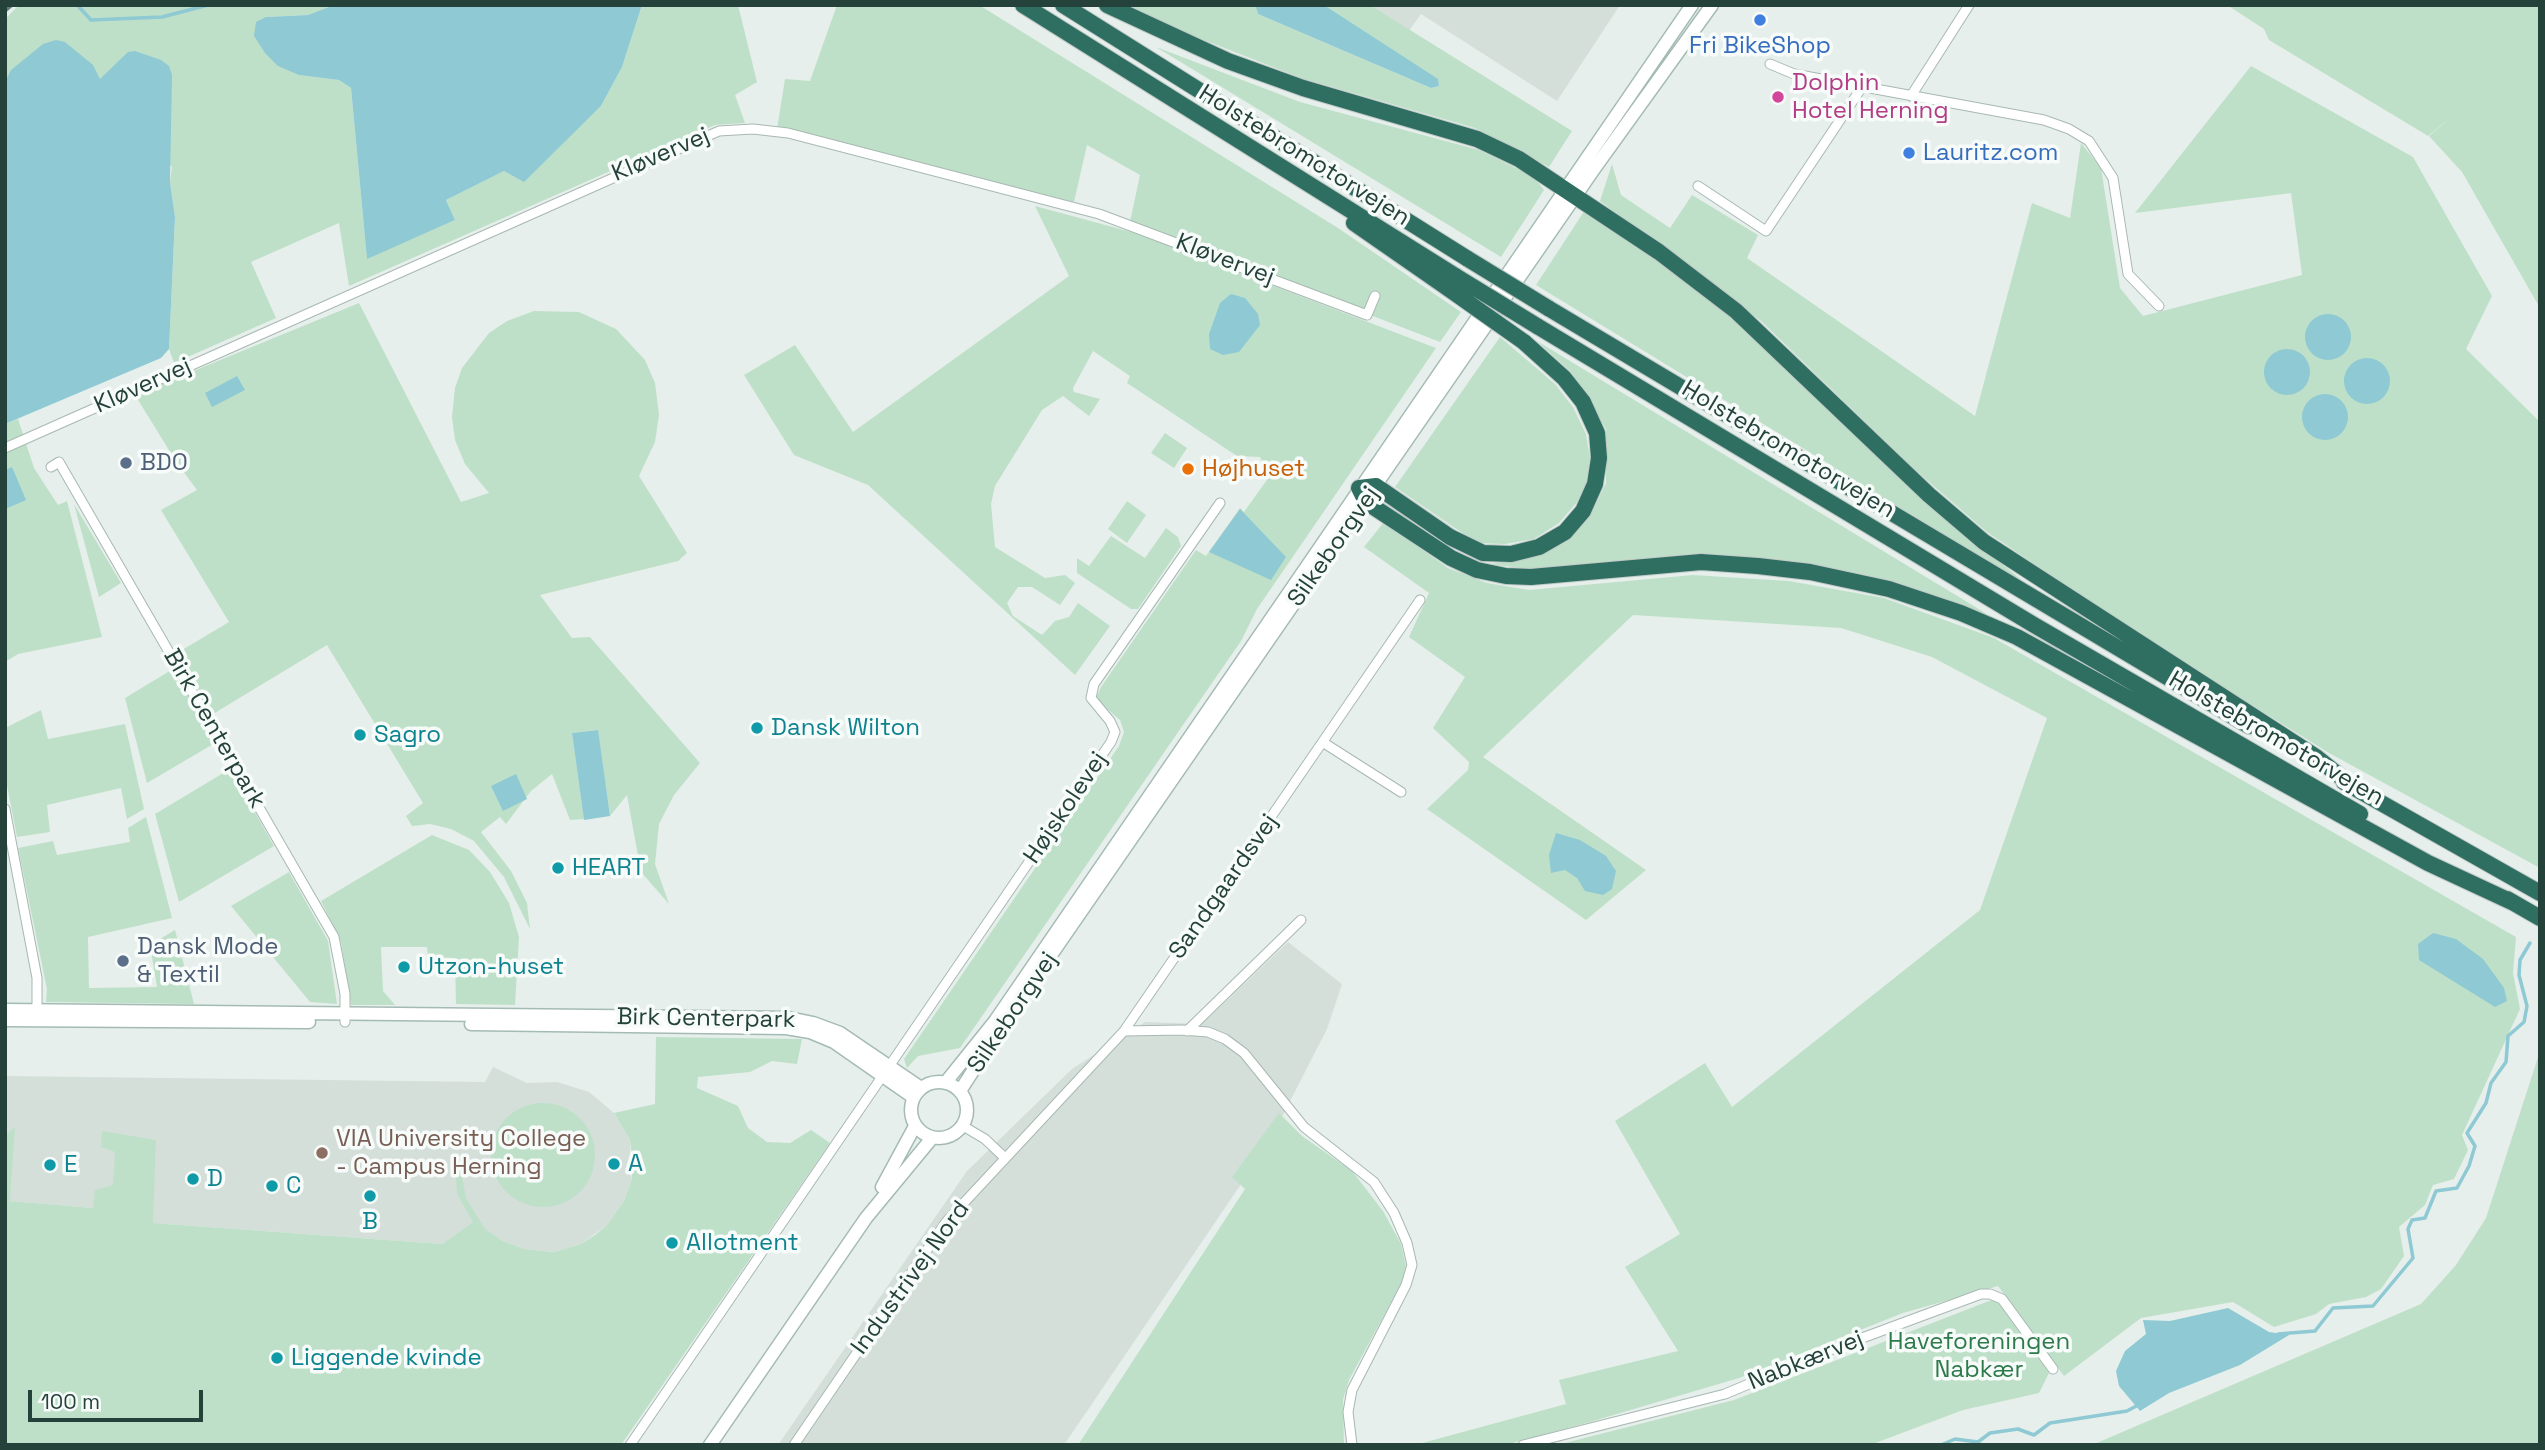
<!DOCTYPE html>
<html>
<head>
<meta charset="utf-8">
<style>
  body { margin:0 }
  #map { position:relative; width:2545px; height:1450px; overflow:hidden; background:#e6efeb; font-family:"Space Grotesk",sans-serif }
  canvas { display:block }
  .frame { position:absolute; inset:0; border:7px solid #24423a; pointer-events:none }
  .scale { position:absolute; left:28px; top:1390px; width:175px; height:32px; box-sizing:border-box; border:4px solid #24423a; border-top:0; padding-left:9px; font-size:21px; line-height:24px; white-space:nowrap; color:#24423a; -webkit-text-stroke:5px #f7fbf9; paint-order:stroke }
</style>
</head>
<body>
<div id="map">
<canvas width="2545" height="1450"></canvas>
<div class="frame"></div>
<div class="scale">100 m</div>
</div>
<script>
const ctx = document.querySelector('canvas').getContext('2d');
ctx.lineJoin = 'round';
function fill(path, color) {
  ctx.fillStyle = color;
  ctx.fill(path, 'evenodd');
}
function shape(rows) {
  const path = new Path2D();
  for (const r of rows) {
    if (r.length === 3) {
      path.moveTo(r[0] + r[2], r[1]);
      path.arc(r[0], r[1], r[2], 0, 2 * Math.PI);
      continue;
    }
    path.moveTo(r[0], r[1]);
    for (let i = 2; i < r.length; i += 2) path.lineTo(r[i], r[i + 1]);
  }
  return path;
}
function strokePath(path, color, width, dash) {
  ctx.strokeStyle = color;
  ctx.lineWidth = width;
  ctx.lineCap = dash ? 'butt' : 'round';
  ctx.setLineDash(dash || []);
  ctx.stroke(path);
}
function write(font, color, halo, rows, align = 'center') {
  ctx.font = font + ' "Space Grotesk",sans-serif';
  ctx.lineWidth = 7;
  ctx.setLineDash([]);
  ctx.textBaseline = 'middle';
  ctx.strokeStyle = halo;
  ctx.fillStyle = color;
  for (const [text, x, y, turn = 0] of rows) {
    ctx.save();
    ctx.translate(x, y);
    ctx.rotate((+turn || 0) * Math.PI / 180);
    ctx.textAlign = isNaN(turn) ? turn : align;
    if (halo) ctx.strokeText(text, 0, 0);
    ctx.fillText(text, 0, 0);
    ctx.restore();
  }
}
const built = shape([
  [1366,5,1620,5,1557,101,1421,14,1408,32],
  [1288,942,1342,984,1327,1029,1267,1146,1064,1445,778,1445,967,1171,1072,1069,1145,1022,1202,1024],
  [493,1067,527,1083,557,1082,589,1092,614,1113,630,1140,631,1182,624,1201,607,1225,581,1244,554,1252,524,1249,503,1241,473,1222,442,1244,153,1223,93,1208,9,1201,5,1076,485,1082]
]);
const green = shape([
  [19,5,334,5,308,15,266,17,299,75,339,80,351,88,367,258,455,220,446,200,504,171,524,181,601,106,622,67,642,5,738,5,757,82,735,95,745,123,715,125,349,286,339,223,251,262,276,318,174,363,169,349,175,217,170,182,172,167,65,42,5,82,5,19],
  [837,5,979,5,1338,228,1461,312,1440,342,1130,222,1140,175,1087,145,1074,202,777,129,785,79,810,81],
  [1125,5,1260,5,1257,7,1258,14,1431,88,1439,86,1437,79,1324,5,1370,5,1572,131,1549,167,1475,128,1301,78,1153,20],
  [2227,5,2540,5,2540,308,2462,172,2429,136,2450,118,2428,136,2269,40,2264,29],
  [1156,47,1300,102,1479,150,1534,177,1544,190,1501,257],
  [2251,66,2413,157,2492,296,2466,349,2540,422,2540,868,2329,753,2136,633,1987,532,1914,469,1761,321,1600,201,1612,164,1621,195,1670,228,1692,195,1758,235,1747,258,1975,416,2032,203,2070,218,2081,143,2101,168,2120,288,2143,316,2302,275,2291,193,2135,213],
  [1035,206,1135,233,1436,348,1257,609,1241,641,960,1048,918,1056,907,1068,904,1059,1119,746,1124,732,1120,720,1100,703,1097,696,1101,687,1196,550,1206,556,1240,508,1244,512,1269,477,1260,457,1237,456,1127,383,1130,376,1093,351,1073,388,1074,392,1100,399,1089,416,1063,396,1042,410,995,486,991,504,995,547,1045,578,1065,575,1075,583,1060,605,1032,587,1018,587,1007,603,1013,616,1042,635,1055,621,1069,617,1078,603,1110,626,1075,675,868,485,794,455,744,375,795,345,853,432,1069,276],
  [1585,210,1656,259,1729,314,1938,511,2030,587,1536,285],
  [359,303,461,502,489,493,465,464,455,440,452,417,455,388,462,368,489,333,507,321,534,311,579,312,616,329,645,360,655,383,659,415,655,442,639,476,687,553,678,561,540,595,572,638,590,637,700,763,674,795,659,824,655,864,669,904,641,872,627,795,610,816,597,730,572,733,584,819,570,820,552,774,531,791,506,824,500,817,481,832,511,871,527,903,530,929,504,877,474,841,451,829,430,824,412,826,406,816,423,803,327,645,213,714,177,653,229,622,161,510,197,490,177,463,135,395],
  [1500,337,1555,384,1573,407,1586,434,1590,459,1588,480,1577,502,1559,523,1534,539,1505,544,1477,543,1395,487],
  [1537,341,1987,614,1892,581,1808,564,1703,553,1528,569,1490,564,1519,560,1549,551,1571,536,1590,516,1606,483,1606,429,1571,372],
  [18,419,34,468,58,505,67,501,102,637,18,654,5,662,5,424],
  [1165,433,1187,448,1174,468,1151,453],
  [1127,501,1146,515,1127,543,1108,529],
  [74,504,121,583,99,597],
  [1384,522,1448,568,1487,583,1529,590,1693,575,1789,581,1884,598,1994,638,2516,937,2513,973,2520,1009,2462,1135,2468,1150,2454,1179,2433,1185,2425,1205,2399,1227,2404,1256,2381,1289,2366,1297,2329,1304,2316,1314,2274,1327,2233,1302,2141,1318,2064,1376,1998,1286,1903,1313,1739,1378,1590,1422,1505,1445,1415,1445,1566,1404,1559,1380,1678,1351,1625,1267,1680,1234,1615,1121,1705,1063,1732,1107,1980,910,2047,718,1932,657,1841,628,1633,615,1483,757,1646,870,1586,920,1427,809,1468,770,1469,762,1433,728,1465,677,1409,637,1429,593,1364,547],
  [1166,528,1178,537,1181,546,1138,609,1131,609,1077,573,1077,558,1089,566,1111,536,1145,558],
  [173,669,215,743,147,783,125,698],
  [41,710,48,739,125,724,144,809,127,819,121,788,47,805,50,832,17,837,5,775,5,728],
  [230,769,274,846,179,902,155,814],
  [146,817,172,918,88,937,89,988,157,987,150,945,175,930,194,1004,46,1002,47,989,18,848,53,841,57,855,130,842,128,828],
  [432,835,469,850,490,872,509,903,519,937,515,1005,456,1004,455,958,428,957,427,947,381,947,383,991,395,1005,351,1005,341,942,321,901],
  [289,872,328,941,337,1004,310,1002,231,906],
  [656,1037,802,1039,797,1064,772,1061,750,1072,698,1077,697,1088,738,1106,748,1128,767,1142,790,1143,811,1130,830,1143,621,1445,5,1445,5,1136,15,1127,10,1201,93,1208,95,1190,113,1185,115,1152,101,1147,102,1131,156,1140,153,1223,442,1244,473,1222,457,1194,455,1162,459,1161,466,1198,485,1229,503,1241,524,1249,554,1252,581,1244,595,1235,607,1225,624,1201,631,1182,633,1165,630,1140,614,1113,655,1104],
  [2540,1051,2540,1445,2092,1445,2421,1304,2456,1265,2486,1218],
  [543,1155,52],
  [1279,1113,1302,1136,1352,1171,1383,1211,1401,1244,1406,1266,1402,1282,1349,1380,1343,1400,1344,1445,1078,1445,1245,1189,1232,1177],
  [1994,1299,2011,1316,2049,1373,2039,1393,1963,1410,1870,1445,1557,1445,1734,1400]
]);
const water = shape([
  [334,5,642,5,622,67,601,106,524,182,504,171,446,200,455,220,367,259,351,88,339,80,299,75,278,66,265,53,254,36,256,22,266,17,308,15],
  [1324,5,1438,79,1439,86,1431,88,1258,14,1256,7],
  [56,40,65,42,93,65,100,79,128,52,135,51,161,60,169,66,172,75,170,182,175,217,169,349,161,358,5,424,5,82,11,70,43,44],
  [1231,294,1245,298,1258,314,1260,325,1239,352,1223,355,1210,349,1209,334,1220,303],
  [2328,337,23],
  [2287,372,23],
  [2367,381,23],
  [237,376,245,390,212,407,205,393],
  [2325,417,23],
  [12,467,26,500,5,509,5,470],
  [1240,509,1286,557,1271,580,1209,552],
  [598,730,610,816,584,820,572,733],
  [516,774,527,799,503,811,491,786],
  [1556,833,1580,840,1606,856,1616,871,1612,889,1603,895,1585,891,1577,878,1565,870,1551,873,1549,855],
  [2433,933,2456,939,2483,959,2504,988,2507,1001,2495,1007,2419,960,2418,944],
  [2228,1308,2269,1332,2289,1335,2240,1365,2169,1393,2140,1411,2119,1386,2116,1371,2125,1351,2146,1334,2143,1320,2170,1321]
]);
const stream = shape([
  [79,7,91,20,162,17,208,5],
  [2278,1334,2315,1331,2333,1308,2373,1306,2413,1258,2408,1229,2412,1220,2425,1218,2436,1191,2457,1188,2469,1166,2475,1146,2467,1133,2486,1103,2491,1083,2506,1062,2508,1036,2524,1022,2527,1006,2519,975,2520,960,2530,943],
  [1941,1445,1955,1439,1978,1442,1990,1433,2018,1429,2034,1435,2050,1423,2127,1411,2140,1404]
]);
const street = shape([
  [1770,64,1794,74,2044,120,2069,129,2089,141,2113,178,2128,274,2159,306],
  [1911,96,1969,5],
  [1698,186,1766,231,1862,87],
  [5,448,719,131,753,129,788,133,1099,214,1367,315,1375,296],
  [51,467,59,462,334,937,345,994,345,1022],
  [1324,743,1401,792],
  [5,809,37,978,37,1014],
  [1124,1031,1182,1030,1208,1032,1225,1039,1244,1053,1304,1127,1374,1182,1394,1213,1407,1243,1412,1265,1406,1285,1352,1390,1348,1412,1352,1445],
  [1187,1031,1301,920],
  [963,1126,985,1139,1004,1157],
  [630,1445,1111,742,1115,732,1110,721,1091,698,1094,684,1220,503],
  [794,1445,946,1222,1124,1031,1420,600],
  [1523,1445,1725,1394,1827,1351,1981,1294,1990,1294,2002,1299,2053,1369]
]);
const secondary = shape([
  [5,1010,789,1018,813,1023,840,1033,921,1088],
  [5,1020,309,1022],
  [471,1024,786,1028,810,1032,834,1042,913,1097],
  [939,1110,28],
  [946,1082,995,1021,1692,5],
  [960,1091,1002,1026,1594,169,1712,5],
  [882,1187,915,1126],
  [710,1445,866,1218,932,1138]
]);
const highway = shape([
  [1023,5,1457,277],
  [1063,5,1468,259],
  [1107,5,1228,61,1303,88,1477,139,1519,159,1659,252,1736,311,1929,495,1984,542,2316,757,2352,786],
  [1354,223,1449,289],
  [1548,308,2249,726],
  [1537,326,2034,625,2360,814],
  [1524,342,1564,378,1583,402,1597,433,1599,458,1595,484,1583,511,1565,532,1539,547,1511,554,1483,553,1450,537,1376,486,1359,488,1366,502,1451,558,1477,570,1506,576,1531,577,1701,562,1758,566,1810,572,1889,589,1961,613,2017,637,2428,863,2514,903],
  [2344,782,2540,893],
  [2507,899,2540,918]
]);
const rail = shape([
  [5,11,12,5]
]);
const highwayBridge = shape([
  [1468,259,1548,308],
  [1457,277,1537,326],
  [1449,289,1524,342]
]);
const markers = [
  [1760,20,7,"#3f7fe0"],
  [1778,97,7,"#d1479c"],
  [1909,153,7,"#3f7fe0"],
  [126,463,7,"#5c6f8a"],
  [1188,469,7,"#e8710a"],
  [757,728,7,"#0f9aa8"],
  [360,735,7,"#0f9aa8"],
  [558,868,7,"#0f9aa8"],
  [123,961,7,"#5c6f8a"],
  [404,967,7,"#0f9aa8"],
  [322,1153,7,"#8d6e63"],
  [614,1164,7,"#0f9aa8"],
  [50,1165,7,"#0f9aa8"],
  [193,1179,7,"#0f9aa8"],
  [272,1186,7,"#0f9aa8"],
  [370,1196,7,"#0f9aa8"],
  [672,1243,7,"#0f9aa8"],
  [277,1358,7,"#0f9aa8"]
];
const shopNames = [
  ["Fri BikeShop",1760,46],
  ["Lauritz.com",1923,153,"left"]
];
const hotelNames = [
  ["Dolphin",1792,83],
  ["Hotel Herning",1792,111]
];
const streetNames = [
  ["Kløvervej",661,155,-23],
  ["Holstebromotorvejen",1304,156,32],
  ["Kløvervej",1225,260,21],
  ["Kløvervej",143,386,-24],
  ["Holstebromotorvejen",1788,450,31],
  ["Silkeborgvej",1334,547,-55],
  ["Birk Centerpark",214,729,60],
  ["Holstebromotorvejen",2276,739,30],
  ["Højskolevej",1066,808,-56],
  ["Sandgaardsvej",1224,887,-55],
  ["Silkeborgvej",1013,1013,-56],
  ["Birk Centerpark",706,1019,1],
  ["Industrivej Nord",911,1278,-54],
  ["Nabkærvej",1806,1361,-22]
];
const serviceNames = [
  ["BDO",140,463],
  ["Dansk Mode",137,947],
  ["& Textil",137,975]
];
const foodNames = [
  ["Højhuset",1202,469]
];
const cultureNames = [
  ["Dansk Wilton",771,728],
  ["Sagro",374,735],
  ["HEART",572,868],
  ["Utzon-huset",418,967],
  ["A",628,1164],
  ["E",64,1165],
  ["D",207,1179],
  ["C",286,1186],
  ["B",370,1222,"center"],
  ["Allotment",686,1243],
  ["Liggende kvinde",291,1358]
];
const educationNames = [
  ["VIA University College",336,1139],
  ["- Campus Herning",336,1167]
];
const parkNames = [
  ["Haveforeningen",1979,1342],
  ["Nabkær",1979,1370]
];
fill(built, '#d4dfda');
fill(green, '#bfe0c8');
fill(water, '#8ec9d4');
strokePath(stream, '#8ec9d4', 3.5);
strokePath(street, '#a8b8b2', 11);
strokePath(secondary, '#a4bbb3', 15);
strokePath(highway, '#c2cac8', 18);
strokePath(street, '#fff', 9);
strokePath(secondary, '#fff', 12);
strokePath(highway, '#2f6f62', 16);
strokePath(rail, '#5f7d75', 3.5, [14, 7]);
strokePath(highwayBridge, '#c2cac8', 18, []);
strokePath(highwayBridge, '#2f6f62', 16);
for (const [x, y, r, color] of markers) {
  const dot = new Path2D();
  dot.arc(x, y, r, 0, 2 * Math.PI);
  ctx.fillStyle = color;
  ctx.fill(dot);
  strokePath(dot, '#f7fbf9', 2.5);
}
write('24px', '#366cbe', '#f7fbf9', shopNames);
write('24px', '#b23c85', '#f7fbf9', hotelNames, 'left');
write('24px', '#24423a', '#f7fbf9', streetNames);
write('24px', '#4e5e75', '#f7fbf9', serviceNames, 'left');
write('24px', '#c56008', '#f7fbf9', foodNames, 'left');
write('24px', '#0d838f', '#f7fbf9', cultureNames, 'left');
write('24px', '#785e54', '#f7fbf9', educationNames, 'left');
write('24px', '#2d7a4b', '#f7fbf9', parkNames);
</script>
</body>
</html>
